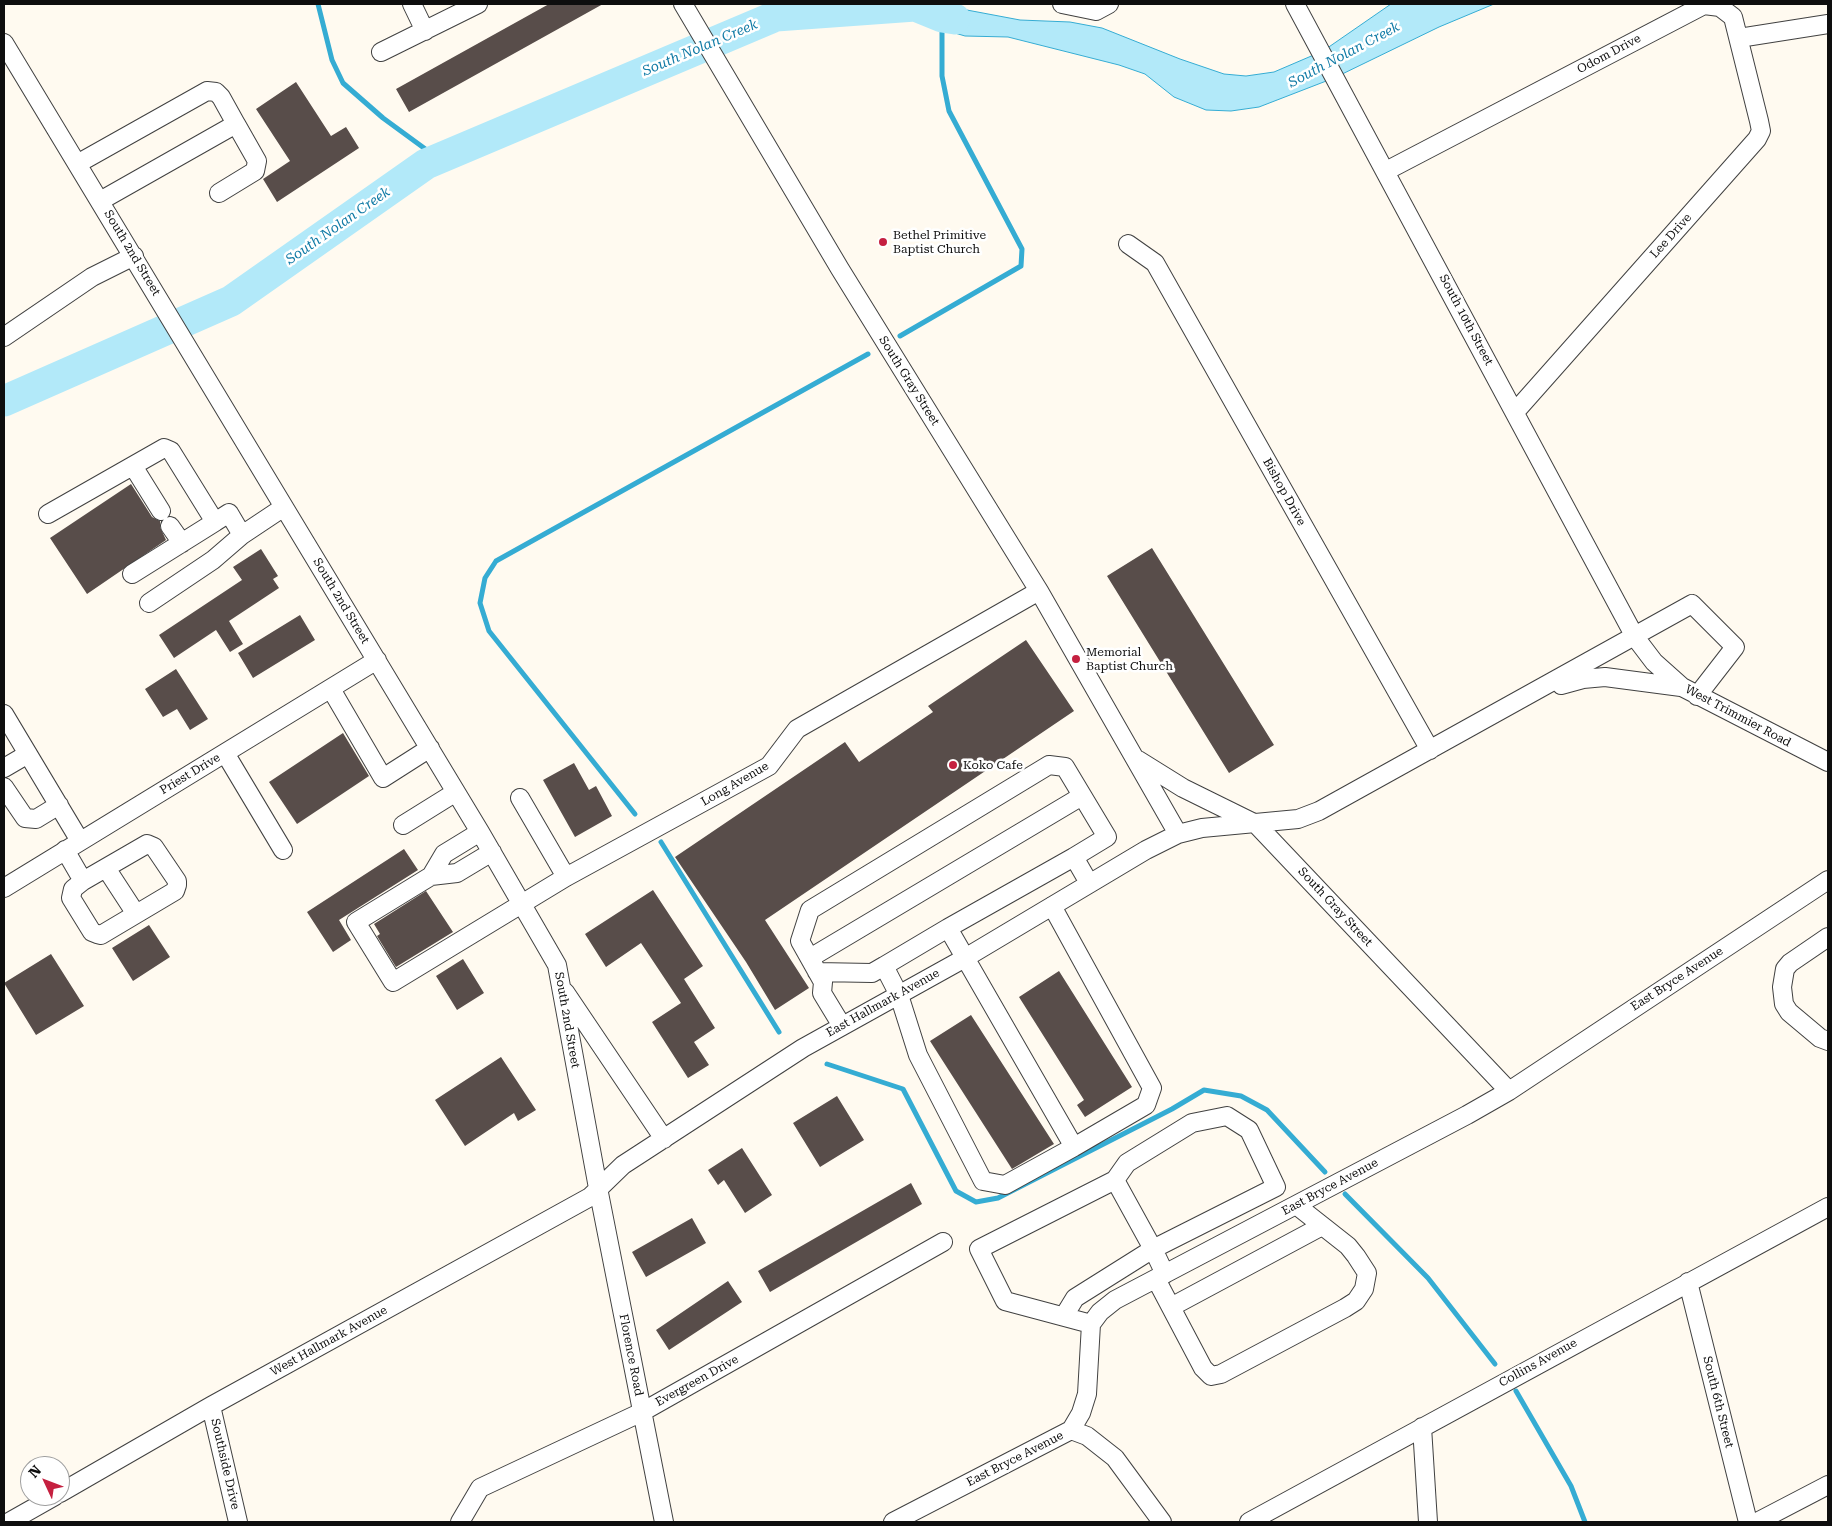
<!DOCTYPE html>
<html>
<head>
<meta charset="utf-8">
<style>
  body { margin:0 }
  #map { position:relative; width:1832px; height:1526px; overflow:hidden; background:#fffaf0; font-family:"Roboto Serif",serif }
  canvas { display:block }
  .frame { position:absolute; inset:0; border:5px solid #0e0e0e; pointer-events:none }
  .north { position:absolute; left:20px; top:1456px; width:50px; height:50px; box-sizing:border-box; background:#fff; border:1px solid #9f9f9f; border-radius:50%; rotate:313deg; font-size:14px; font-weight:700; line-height:20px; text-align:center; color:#0e0e0e }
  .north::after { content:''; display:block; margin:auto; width:18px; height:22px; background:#c52040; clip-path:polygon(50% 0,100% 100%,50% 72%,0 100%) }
</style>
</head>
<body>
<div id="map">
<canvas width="1832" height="1526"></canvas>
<div class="frame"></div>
<div class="north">N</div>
</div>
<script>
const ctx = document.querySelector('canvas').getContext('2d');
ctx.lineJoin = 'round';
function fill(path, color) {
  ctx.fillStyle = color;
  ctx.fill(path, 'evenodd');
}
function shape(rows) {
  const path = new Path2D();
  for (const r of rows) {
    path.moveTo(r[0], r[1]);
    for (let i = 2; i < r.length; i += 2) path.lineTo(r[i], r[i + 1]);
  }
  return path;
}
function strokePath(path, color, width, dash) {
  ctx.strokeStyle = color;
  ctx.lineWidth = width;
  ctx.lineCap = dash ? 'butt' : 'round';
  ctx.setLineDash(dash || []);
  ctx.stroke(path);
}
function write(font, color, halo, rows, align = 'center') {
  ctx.font = font + ' "Roboto Serif",serif';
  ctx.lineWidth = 5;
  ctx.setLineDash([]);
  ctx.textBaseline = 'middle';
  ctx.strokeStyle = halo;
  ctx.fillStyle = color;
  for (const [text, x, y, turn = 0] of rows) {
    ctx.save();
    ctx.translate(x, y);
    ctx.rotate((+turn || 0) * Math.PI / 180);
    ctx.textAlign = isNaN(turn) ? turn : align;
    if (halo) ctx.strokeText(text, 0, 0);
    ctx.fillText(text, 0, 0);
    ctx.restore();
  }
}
const water = shape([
  [935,4,1020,20,1070,22,1102,28,1180,59,1224,74,1246,76,1274,72,1323,51,1391,4,1494,4,1439,27,1334,78,1259,107,1231,111,1206,110,1174,97,1145,74,1119,65,1008,37,965,36,931,26,915,6,935,4]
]);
const stream = shape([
  [318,4,332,60,343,83,383,118,439,159],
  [900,336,1021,266,1022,249,949,111,942,76,942,22],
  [635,814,489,631,480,603,485,578,496,561,868,354],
  [661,842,779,1032],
  [827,1064,903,1089,956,1191,976,1202,998,1198,1172,1109,1204,1090,1241,1096,1267,1110,1325,1172],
  [1345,1194,1428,1278,1495,1364],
  [1516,1391,1571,1486,1585,1522]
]);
const river = shape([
  [4,401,231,301,426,164,776,16,915,6,942,17,955,19]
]);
const building = shape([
  [549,4,603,4,409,112,396,89],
  [296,82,331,136,346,127,359,148,277,202,263,179,290,161,256,109],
  [131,484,152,517,160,521,160,527,166,540,87,594,50,538],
  [1152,548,1274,745,1229,773,1107,576],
  [261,549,278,576,273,579,279,588,229,621,243,644,230,652,216,630,174,658,159,635,242,580,233,567],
  [300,615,315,640,253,678,238,653],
  [1026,640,1074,711,765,920,809,988,775,1010,746,962,675,857,845,742,859,762,933,712,928,706],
  [176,669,208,719,190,730,177,709,163,717,145,689],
  [343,733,369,776,297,824,269,782],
  [574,763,589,790,596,786,612,816,575,837,543,780],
  [404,849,418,870,339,920,351,940,333,952,307,912],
  [653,890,703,966,684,979,715,1028,694,1042,709,1065,688,1078,652,1022,681,1003,641,943,606,967,585,934],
  [426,891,453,932,396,967,377,936,380,934,374,924],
  [149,925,170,957,133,981,112,948],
  [51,954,84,1006,36,1035,4,983],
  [463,959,484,993,457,1010,436,976],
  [1059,971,1132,1087,1085,1117,1077,1105,1084,1100,1019,997],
  [971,1015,1054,1144,1012,1169,930,1041],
  [501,1057,536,1110,518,1121,514,1113,465,1146,435,1100],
  [837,1096,864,1140,820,1167,793,1123],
  [742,1148,772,1195,745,1213,724,1180,718,1185,708,1170],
  [911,1183,922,1204,770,1292,758,1271],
  [692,1218,706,1243,646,1277,632,1252],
  [728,1281,742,1302,669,1350,656,1330]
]);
const minor = shape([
  [412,4,425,31],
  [683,4,840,269,1039,591,1178,834],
  [1062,4,1096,11,1109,4],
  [1295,4,1635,637,1654,662,1682,687,1828,762],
  [1739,38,1828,24],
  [4,43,480,832,557,965,598,1188,664,1522],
  [381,52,478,4],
  [77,164,207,91,216,92,221,97,236,124,100,201],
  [1386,171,1704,5,1720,7,1733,17,1759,121,1761,131,1757,139,1515,412],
  [219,193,255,171,257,161,236,124],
  [1128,244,1155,263,1430,750],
  [4,337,92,277,134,256],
  [133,466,161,511],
  [48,514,164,448,171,451,215,522,229,513,242,535,284,507],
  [170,526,182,543],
  [132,574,215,522],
  [149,603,213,560,242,535],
  [1561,685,1583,679,1605,677,1681,687],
  [331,689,383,778,430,748],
  [4,714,80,841],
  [225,753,283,850],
  [1138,760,1183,788,1256,824,1509,1091],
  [4,768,28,754],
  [4,787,25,818,36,819,59,805],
  [520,798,566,877],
  [403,825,456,792],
  [65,850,83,881,73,889,71,898,92,932,97,934,101,935,175,891,177,885,177,881,154,847,147,844,83,881],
  [492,852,457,873,431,876,356,922,393,982,566,877,769,766,797,729,1039,591],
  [106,868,136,914],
  [431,876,444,854,480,832],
  [4,888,377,660],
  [1052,906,1152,1088,1146,1105,1074,1147],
  [948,928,1074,1147,1005,1185,983,1181,918,1055,899,995,884,966,948,928,1074,857],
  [1828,937,1790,963,1785,969,1782,987,1784,1004,1789,1012,1820,1038,1828,1041],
  [810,958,1082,796],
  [817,972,872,973,884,966],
  [565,992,664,1139],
  [842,1026,822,993,823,982,800,941,810,910,1049,765,1065,767,1107,837,1074,857,1089,883],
  [1156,1279,1203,1368,1211,1376,1221,1374,1345,1308,1356,1301,1364,1289,1367,1273,1356,1256,1348,1246,1296,1205],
  [1688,1282,1748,1522],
  [1171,1307,1322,1226],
  [1064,1316,1075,1298,1153,1249,1165,1274],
  [1091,1324,1005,1301,979,1249,1115,1180,1127,1163,1192,1123,1227,1116,1249,1130,1276,1187,1153,1249,1115,1180],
  [211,1406,238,1522],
  [1422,1427,1428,1522],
  [1071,1430,1087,1436,1115,1458,1162,1522],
  [60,1493,211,1406,590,1197,623,1165,803,1048,965,958,1146,850,1178,834,1202,828,1298,819,1319,811,1692,604,1735,647,1697,696],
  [9,1522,55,1496],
  [460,1522,480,1488,642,1412,943,1242],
  [893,1522,1071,1430,1081,1413,1087,1394,1091,1324,1100,1312,1115,1300,1467,1115,1509,1091,1828,880],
  [1249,1522,1828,1207],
  [1757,1522,1828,1485]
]);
const markers = [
  [883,242,5,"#c52040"],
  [1076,659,5,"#c52040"],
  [953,765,5,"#c52040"]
];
const streetNames = [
  ["Odom Drive",1609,54,-28],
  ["Lee Drive",1671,236,-48],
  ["South 2nd Street",132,253,59],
  ["South 10th Street",1466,320,62],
  ["South Gray Street",909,381,58],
  ["Bishop Drive",1284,492,61],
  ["South 2nd Street",341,601,59],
  ["West Trimmier Road",1738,716,28],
  ["Priest Drive",190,774,-31],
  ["Long Avenue",735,784,-30],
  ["South Gray Street",1335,907,47],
  ["East Bryce Avenue",1677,979,-33],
  ["East Hallmark Avenue",883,1003,-29],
  ["South 2nd Street",567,1020,80],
  ["East Bryce Avenue",1330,1187,-28],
  ["West Hallmark Avenue",329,1341,-29],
  ["Florence Road",631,1355,79],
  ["Collins Avenue",1538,1363,-29],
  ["Evergreen Drive",697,1381,-29],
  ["South 6th Street",1718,1402,76],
  ["East Bryce Avenue",1015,1459,-27],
  ["Southside Drive",225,1464,77]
];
const poiNames = [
  ["Bethel Primitive",893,235],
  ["Baptist Church",893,249],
  ["Memorial",1086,652],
  ["Baptist Church",1086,666],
  ["Koko Cafe",963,765]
];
const waterNames = [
  ["South Nolan Creek",700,48,-23],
  ["South Nolan Creek",1344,55,-28],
  ["South Nolan Creek",338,226,-35]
];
fill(water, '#b2e9f9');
strokePath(water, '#35acd3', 1);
strokePath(stream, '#35acd3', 5);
strokePath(river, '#b2e9f9', 31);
fill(building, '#584d4a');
strokePath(minor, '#414141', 20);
strokePath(minor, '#fff', 18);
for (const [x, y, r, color] of markers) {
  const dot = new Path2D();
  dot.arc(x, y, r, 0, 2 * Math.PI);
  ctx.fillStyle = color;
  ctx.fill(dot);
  strokePath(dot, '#fff', 2);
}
write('12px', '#0e0e0e', '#fff', streetNames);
write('12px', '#0e0e0e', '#fff', poiNames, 'left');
write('italic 14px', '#117ba6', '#fff', waterNames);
</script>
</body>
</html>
